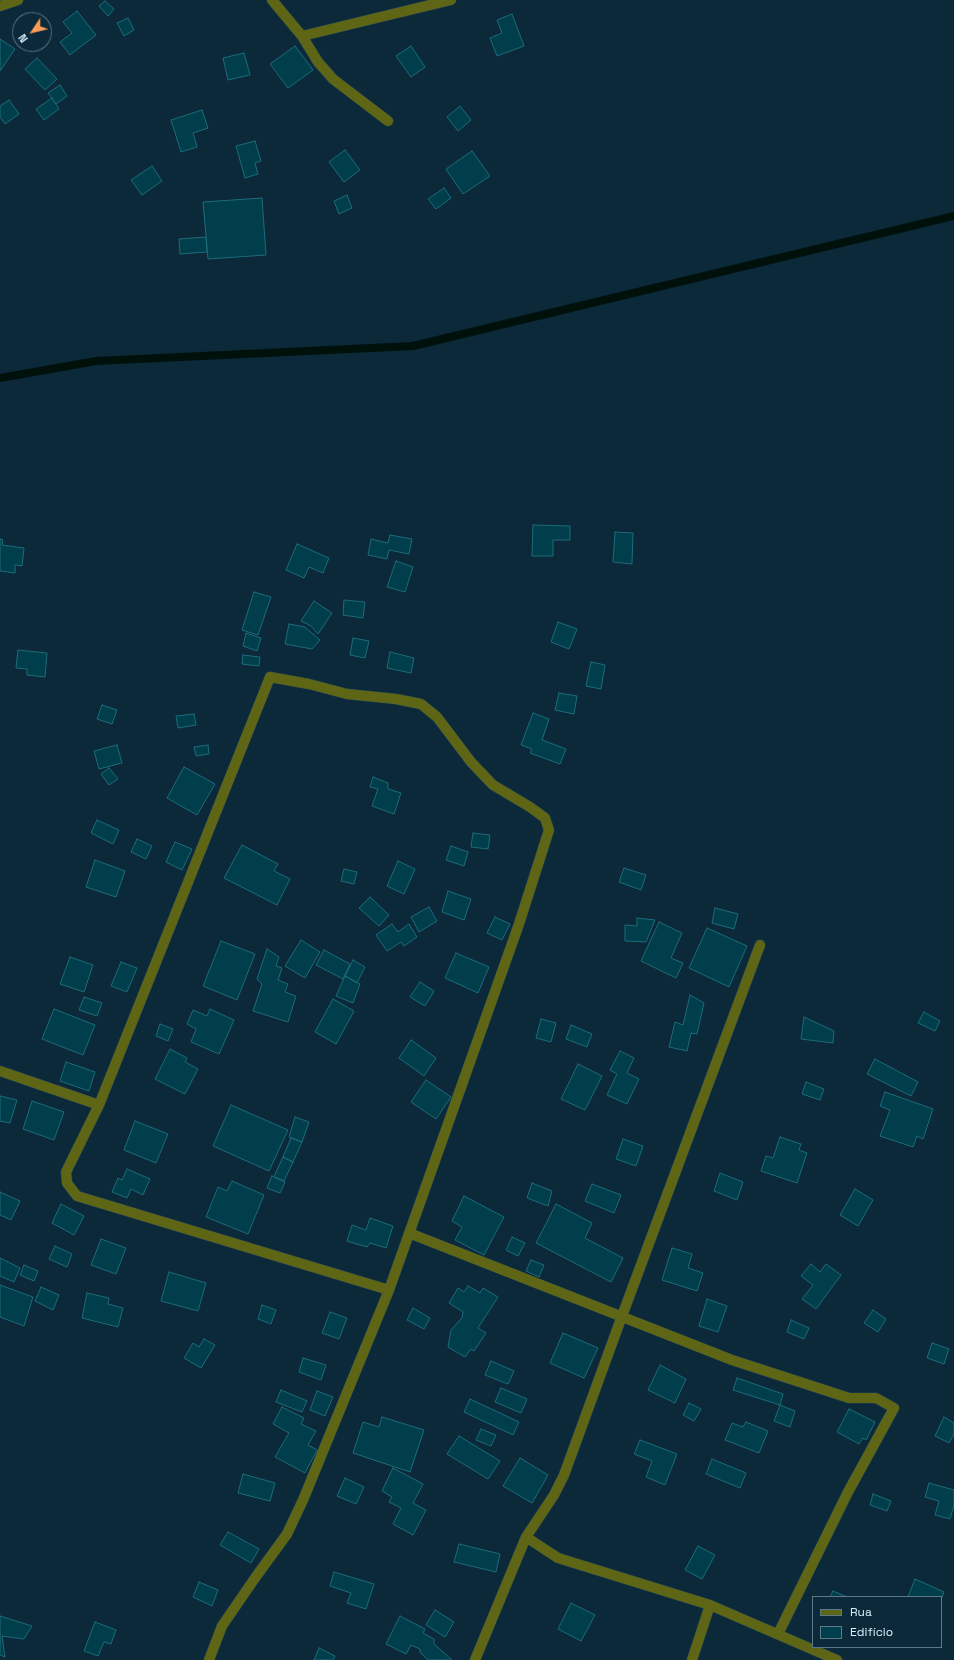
<!DOCTYPE html>
<html>
<head>
<meta charset="utf-8">
<style>
  body { margin:0 }
  #map { position:relative; width:954px; height:1660px; overflow:hidden; background:#0b2939; font-family:"Space Grotesk",sans-serif }
  canvas { display:block }
  .legend { position:absolute; left:812px; top:1596px; width:130px; height:52px; box-sizing:border-box; background:#0b2939; border:1px solid #5d7887; margin:0; padding:5px 7px; list-style:none; font-size:12px; color:#d9effd }
  .legend li { display:flex; align-items:center; gap:8px; height:20px }
  .legend b { width:20px; border:1px solid #5d7887 }
  .north { position:absolute; left:12px; top:12px; width:40px; height:40px; box-sizing:border-box; background:#0b2939; border:1px solid #5d7887; border-radius:50%; rotate:235deg; font-size:11px; font-weight:700; line-height:16px; text-align:center; color:#d9effd }
  .north::after { content:''; display:block; margin:auto; width:14px; height:18px; background:#fd9d55; clip-path:polygon(50% 0,100% 100%,50% 72%,0 100%) }
</style>
</head>
<body>
<div id="map">
<canvas width="954" height="1660"></canvas>
<ul class="legend">
<li><b style="height:5px;background:#5e6616"></b>Rua</li>
<li><b style="height:11px;background:#003e4b"></b>Edifício</li>
</ul>
<div class="north">N</div>
</div>
<script>
const ctx = document.querySelector('canvas').getContext('2d');
ctx.lineJoin = 'round';
function shape(rows) {
  const path = new Path2D();
  for (const r of rows) {
    path.moveTo(r[0], r[1]);
    for (let i = 2; i < r.length; i += 2) path.lineTo(r[i], r[i + 1]);
  }
  return path;
}
function strokePath(path, color, width, dash) {
  ctx.strokeStyle = color;
  ctx.lineWidth = width;
  ctx.lineCap = dash ? 'butt' : 'round';
  ctx.setLineDash(dash || []);
  ctx.stroke(path);
}
function fill(path, color) {
  ctx.fillStyle = color;
  ctx.fill(path, 'evenodd');
}
const stream = shape([
  [0,378,96,361,413,346,954,216]
]);
const building = shape([
  [105,1,114,9,108,16,99,6,105,1],
  [77,11,96,35,70,55,60,42,72,33,63,22,77,11],
  [512,14,524,46,497,56,490,38,502,33,497,20,512,14],
  [128,18,134,30,124,36,117,23,128,18],
  [0,39,15,49,0,71,0,39],
  [295,46,313,70,288,88,270,64,295,46],
  [411,46,425,67,411,77,396,56,411,46],
  [244,53,250,75,228,80,223,58,244,53],
  [37,58,57,79,45,90,25,69,37,58],
  [60,85,67,96,56,104,48,93,60,85],
  [52,98,59,109,44,120,36,109,52,98],
  [9,100,19,114,5,124,0,117,0,106,9,100],
  [460,106,471,120,458,131,447,117,460,106],
  [202,110,208,128,193,133,197,147,181,152,171,120,202,110],
  [255,141,261,161,255,163,258,174,245,178,236,146,255,141],
  [345,150,360,170,344,182,329,162,345,150],
  [472,151,490,176,463,194,446,169,472,151],
  [152,166,162,181,142,195,131,180,152,166],
  [444,188,451,198,436,209,428,199,444,188],
  [347,195,352,208,339,214,334,201,347,195],
  [262,198,266,255,208,259,203,202,262,198],
  [206,237,207,252,180,254,179,239,206,237],
  [533,525,570,526,570,540,553,540,553,556,532,556,533,525],
  [615,532,633,533,632,564,613,562,615,532],
  [390,535,412,539,409,554,389,550,387,559,368,555,371,539,388,543,390,535],
  [0,539,3,540,2,545,24,548,22,566,15,565,15,573,0,571,0,539],
  [297,544,329,558,323,573,309,567,304,578,286,570,297,544],
  [396,561,413,567,405,592,387,587,396,561],
  [254,592,271,597,258,635,242,630,254,592],
  [344,600,365,602,363,618,343,615,344,600],
  [314,601,332,613,318,634,311,626,301,621,314,601],
  [558,622,577,629,569,649,551,642,558,622],
  [289,624,305,627,320,640,312,649,285,644,289,624],
  [246,633,261,638,257,651,243,646,246,633],
  [353,638,369,641,365,658,350,655,353,638],
  [18,650,47,653,45,677,27,675,27,669,16,668,18,650],
  [390,652,414,658,411,673,387,668,390,652],
  [243,655,260,657,259,666,242,664,243,655],
  [591,662,605,665,601,689,586,686,591,662],
  [559,693,577,696,574,714,555,710,559,693],
  [102,705,117,710,112,724,97,719,102,705],
  [533,713,549,719,542,740,566,749,560,764,530,753,532,749,521,745,533,713],
  [194,714,196,725,178,728,176,716,194,714],
  [117,745,122,763,99,769,94,751,117,745],
  [208,745,209,754,196,756,194,747,208,745],
  [184,767,215,784,197,815,167,798,184,767],
  [109,768,118,779,109,785,101,774,109,768],
  [373,777,388,783,388,789,401,793,394,814,372,806,378,789,370,787,373,777],
  [97,820,119,830,113,844,91,833,97,820],
  [473,833,490,835,488,849,471,847,473,833],
  [137,839,152,846,146,859,131,852,137,839],
  [175,842,192,849,182,870,166,862,175,842],
  [242,845,278,864,274,871,290,879,277,905,224,878,242,845],
  [451,846,468,852,464,866,446,860,451,846],
  [95,860,125,871,116,897,86,887,95,860],
  [398,861,415,869,404,894,387,886,398,861],
  [624,868,646,875,641,890,619,882,624,868],
  [344,869,357,872,354,884,341,881,344,869],
  [448,891,471,899,464,920,442,912,448,891],
  [370,897,389,915,379,926,359,908,370,897],
  [429,907,437,921,419,932,411,917,429,907],
  [715,908,738,914,734,929,712,923,715,908],
  [495,917,510,924,502,940,487,933,495,917],
  [637,918,655,920,646,942,625,941,625,925,637,926,637,918],
  [659,922,682,933,671,958,683,963,676,978,641,961,659,922],
  [392,924,398,932,409,924,417,937,404,946,401,942,387,951,376,935,392,924],
  [707,928,747,946,729,987,689,968,707,928],
  [301,940,320,952,305,978,285,966,301,940],
  [221,941,255,954,237,1000,203,986,221,941],
  [267,949,279,957,276,966,282,968,278,980,288,984,285,992,296,996,288,1022,253,1011,262,984,257,979,267,949],
  [324,950,350,964,343,979,316,965,324,950],
  [456,953,489,967,478,993,445,978,456,953],
  [70,957,93,965,84,992,60,984,70,957],
  [353,960,365,967,357,983,345,976,353,960],
  [121,962,137,968,127,992,111,986,121,962],
  [345,976,360,984,353,1003,336,996,345,976],
  [420,982,434,991,425,1006,410,997,420,982],
  [690,995,704,1003,697,1034,691,1033,687,1051,669,1047,675,1022,683,1025,690,995],
  [84,997,102,1003,97,1016,79,1010,84,997],
  [333,999,354,1011,336,1044,315,1032,333,999],
  [54,1009,95,1025,83,1055,42,1039,54,1009],
  [210,1009,234,1020,219,1054,191,1042,196,1029,187,1024,193,1010,207,1016,210,1009],
  [924,1012,940,1021,935,1031,918,1023,924,1012],
  [804,1017,834,1031,833,1043,801,1039,804,1017],
  [541,1019,556,1023,551,1042,536,1038,541,1019],
  [160,1024,173,1029,168,1041,156,1036,160,1024],
  [571,1025,592,1034,587,1047,566,1039,571,1025],
  [411,1040,436,1058,424,1076,399,1058,411,1040],
  [170,1049,187,1058,185,1062,198,1069,185,1094,155,1079,170,1049],
  [620,1051,634,1058,627,1073,639,1079,627,1104,607,1095,617,1074,610,1070,620,1051],
  [875,1059,918,1082,911,1096,867,1074,875,1059],
  [66,1062,95,1072,89,1091,60,1081,66,1062],
  [578,1064,602,1076,585,1110,561,1099,578,1064],
  [426,1080,451,1097,436,1119,411,1102,426,1080],
  [806,1082,824,1089,820,1100,802,1094,806,1082],
  [885,1092,933,1109,923,1139,917,1136,913,1147,880,1136,890,1110,880,1106,885,1092],
  [0,1096,17,1100,10,1123,0,1121,0,1096],
  [32,1101,64,1112,54,1140,23,1129,32,1101],
  [231,1105,288,1130,269,1171,213,1146,231,1105],
  [295,1117,309,1122,302,1142,289,1137,295,1117],
  [135,1121,168,1134,156,1163,124,1150,135,1121],
  [780,1137,801,1144,799,1150,807,1153,797,1183,761,1171,766,1156,773,1158,780,1137],
  [291,1138,302,1142,293,1162,283,1157,291,1138],
  [623,1139,643,1146,636,1166,616,1159,623,1139],
  [283,1157,293,1162,284,1181,274,1177,283,1157],
  [127,1169,150,1179,143,1195,131,1189,127,1198,112,1192,118,1178,122,1180,127,1169],
  [720,1173,743,1182,737,1200,714,1191,720,1173],
  [272,1176,285,1182,280,1193,267,1188,272,1176],
  [232,1181,264,1195,248,1234,206,1217,218,1187,227,1191,232,1181],
  [532,1183,552,1191,548,1206,527,1198,532,1183],
  [592,1184,621,1195,614,1213,585,1201,592,1184],
  [855,1189,873,1200,858,1226,840,1215,855,1189],
  [0,1192,20,1201,11,1220,0,1215,0,1192],
  [464,1196,504,1217,484,1255,455,1240,462,1227,452,1221,464,1196],
  [61,1204,84,1216,74,1235,52,1223,61,1204],
  [556,1204,592,1223,585,1238,623,1258,611,1282,536,1243,556,1204],
  [370,1218,393,1226,386,1248,370,1243,367,1247,347,1241,352,1225,366,1230,370,1218],
  [512,1237,525,1243,518,1256,506,1250,512,1237],
  [101,1239,126,1248,116,1274,91,1265,101,1239],
  [55,1246,72,1254,67,1267,49,1259,55,1246],
  [672,1248,692,1254,688,1268,703,1273,697,1291,662,1280,672,1248],
  [0,1258,20,1268,14,1282,0,1276,0,1258],
  [531,1260,544,1265,539,1277,526,1271,531,1260],
  [811,1264,820,1272,826,1264,841,1275,816,1309,802,1299,813,1285,801,1276,811,1264],
  [24,1265,38,1271,34,1281,20,1275,24,1265],
  [169,1272,206,1283,198,1311,161,1301,169,1272],
  [0,1285,33,1297,24,1326,0,1317,0,1285],
  [468,1286,480,1293,483,1288,498,1297,478,1328,486,1333,474,1351,471,1349,465,1357,448,1347,451,1330,462,1318,463,1312,449,1303,458,1288,464,1292,468,1286],
  [41,1287,59,1295,53,1310,35,1301,41,1287],
  [87,1293,109,1298,108,1304,123,1308,118,1327,82,1318,87,1293],
  [707,1299,727,1306,718,1332,699,1326,707,1299],
  [262,1305,276,1310,271,1324,258,1319,262,1305],
  [413,1308,430,1318,424,1329,407,1320,413,1308],
  [873,1310,886,1319,878,1332,864,1323,873,1310],
  [330,1312,347,1318,339,1339,322,1333,330,1312],
  [791,1320,809,1328,804,1339,787,1332,791,1320],
  [563,1333,598,1348,584,1378,550,1363,563,1333],
  [204,1339,215,1345,201,1368,184,1358,193,1343,199,1347,204,1339],
  [932,1343,949,1349,944,1364,927,1358,932,1343],
  [303,1358,326,1365,321,1380,299,1372,303,1358],
  [491,1361,514,1371,508,1384,485,1375,491,1361],
  [660,1365,686,1379,675,1403,648,1390,660,1365],
  [737,1378,783,1394,780,1405,733,1390,737,1378],
  [501,1388,527,1399,521,1413,495,1402,501,1388],
  [281,1390,307,1401,302,1412,276,1402,281,1390],
  [317,1391,333,1397,325,1416,310,1410,317,1391],
  [470,1399,519,1422,513,1435,464,1412,470,1399],
  [689,1403,701,1409,694,1421,683,1415,689,1403],
  [780,1405,795,1411,790,1427,774,1421,780,1405],
  [282,1407,304,1418,301,1424,316,1431,308,1445,317,1450,305,1473,275,1457,289,1433,273,1424,282,1407],
  [849,1409,875,1422,866,1440,863,1438,859,1444,837,1432,849,1409],
  [382,1417,424,1430,410,1472,353,1453,363,1422,379,1427,382,1417],
  [944,1417,954,1423,954,1434,949,1443,935,1436,944,1417],
  [746,1422,768,1431,759,1453,725,1440,732,1423,743,1427,746,1422],
  [481,1429,496,1435,491,1446,476,1440,481,1429],
  [459,1436,500,1461,488,1479,447,1454,459,1436],
  [640,1440,677,1454,665,1485,646,1477,652,1461,634,1454,640,1440],
  [520,1458,548,1475,532,1503,503,1486,520,1458],
  [712,1459,746,1473,740,1488,706,1474,712,1459],
  [393,1468,423,1484,413,1503,426,1510,413,1535,393,1524,401,1508,389,1502,392,1497,382,1491,393,1468],
  [243,1474,275,1483,270,1501,238,1493,243,1474],
  [345,1478,364,1487,356,1504,337,1496,345,1478],
  [929,1483,954,1490,954,1505,950,1519,935,1515,939,1501,925,1497,929,1483],
  [873,1494,891,1501,887,1511,870,1505,873,1494],
  [228,1532,259,1549,251,1563,220,1545,228,1532],
  [459,1544,500,1554,496,1572,454,1562,459,1544],
  [698,1546,715,1555,702,1579,685,1570,698,1546],
  [334,1572,374,1584,366,1609,347,1603,351,1593,330,1586,334,1572],
  [915,1579,944,1592,941,1600,941,1597,908,1597,915,1579],
  [199,1582,218,1590,212,1606,193,1597,199,1582],
  [833,1591,847,1597,830,1597,833,1591],
  [571,1603,595,1615,581,1641,558,1629,571,1603],
  [435,1610,454,1622,445,1637,426,1625,435,1610],
  [0,1616,32,1626,24,1639,2,1636,5,1657,0,1655,0,1616],
  [400,1616,425,1629,423,1633,434,1639,434,1644,452,1660,428,1660,420,1652,420,1649,411,1645,406,1654,386,1644,400,1616],
  [95,1622,116,1630,111,1644,104,1642,98,1656,84,1651,95,1622],
  [319,1648,335,1656,333,1660,314,1660,319,1648]
]);
const street = shape([
  [272,0,302,36,318,62,333,79,388,121],
  [0,6,18,0],
  [302,36,451,0],
  [0,1071,99,1105],
  [409,1233,732,1360,849,1398,876,1398,894,1408,848,1492,778,1634],
  [526,1537,558,1558,710,1605,837,1660],
  [209,1660,222,1626,255,1578,287,1534,303,1500,389,1290,519,924,549,830,545,818,530,807,493,785,471,762,437,717,421,704,396,699,347,694,309,684,270,677,99,1105,66,1172,67,1183,77,1196,389,1290],
  [475,1660,526,1537,554,1495,564,1475,622,1316,760,945],
  [692,1660,710,1605]
]);
strokePath(stream, '#00110c', 8);
fill(building, '#003e4b');
strokePath(building, '#1e6b7b', 1);
strokePath(street, '#284554', 11);
strokePath(street, '#5e6616', 10);
</script>
</body>
</html>
